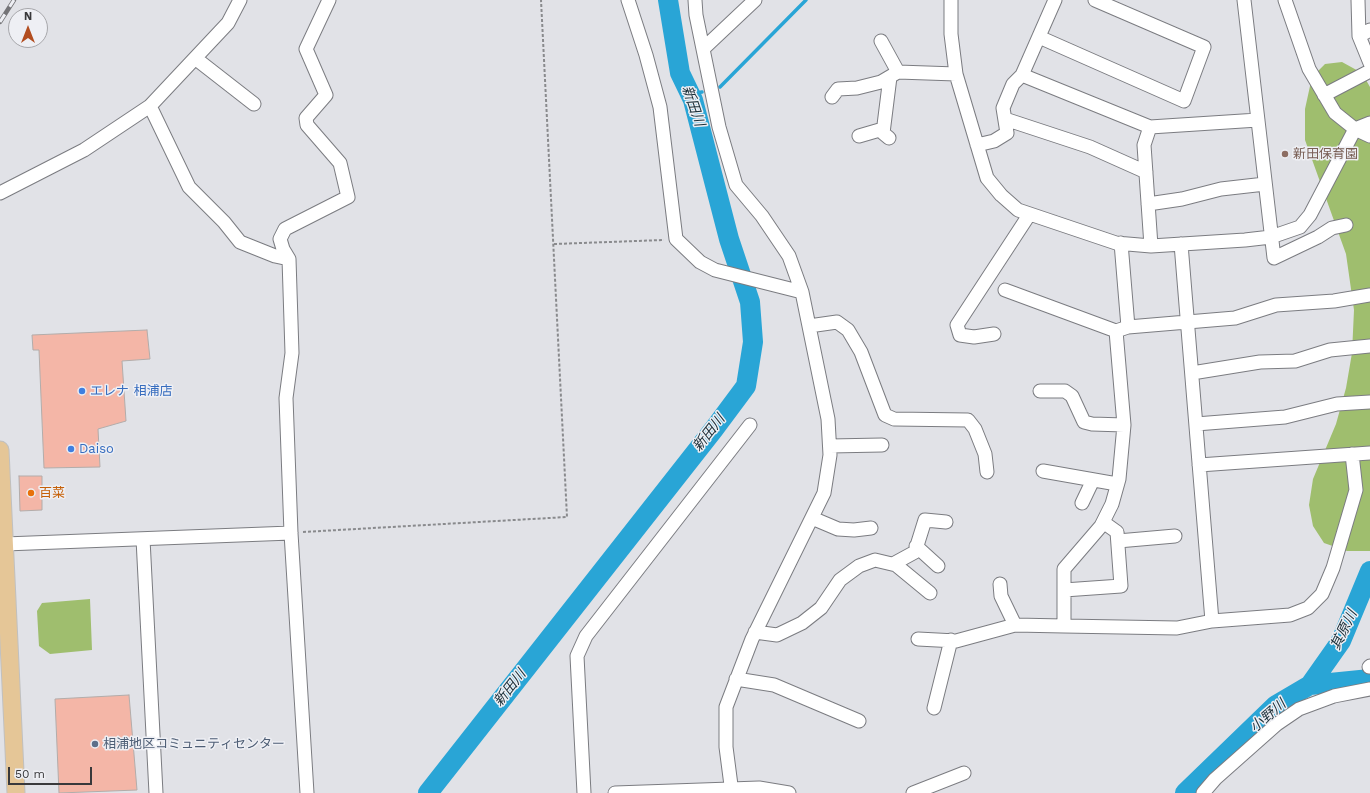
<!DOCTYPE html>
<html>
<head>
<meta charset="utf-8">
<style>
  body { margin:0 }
  #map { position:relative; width:1370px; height:793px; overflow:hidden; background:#e1e2e7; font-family:"Work Sans",sans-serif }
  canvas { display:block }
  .north { position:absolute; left:8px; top:8px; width:40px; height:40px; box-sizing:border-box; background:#eeeff4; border:1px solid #a6a6aa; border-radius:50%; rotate:0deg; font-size:11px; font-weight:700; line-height:16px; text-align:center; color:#39393b }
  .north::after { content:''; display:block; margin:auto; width:14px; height:18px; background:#b24d1f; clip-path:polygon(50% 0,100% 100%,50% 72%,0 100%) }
  .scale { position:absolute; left:8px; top:767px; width:84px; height:18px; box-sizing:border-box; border:2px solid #39393b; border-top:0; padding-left:5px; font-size:12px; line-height:14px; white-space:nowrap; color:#39393b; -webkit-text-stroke:3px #eeeff4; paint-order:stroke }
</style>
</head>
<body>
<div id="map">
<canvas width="1370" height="793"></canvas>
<div class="north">N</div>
<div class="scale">50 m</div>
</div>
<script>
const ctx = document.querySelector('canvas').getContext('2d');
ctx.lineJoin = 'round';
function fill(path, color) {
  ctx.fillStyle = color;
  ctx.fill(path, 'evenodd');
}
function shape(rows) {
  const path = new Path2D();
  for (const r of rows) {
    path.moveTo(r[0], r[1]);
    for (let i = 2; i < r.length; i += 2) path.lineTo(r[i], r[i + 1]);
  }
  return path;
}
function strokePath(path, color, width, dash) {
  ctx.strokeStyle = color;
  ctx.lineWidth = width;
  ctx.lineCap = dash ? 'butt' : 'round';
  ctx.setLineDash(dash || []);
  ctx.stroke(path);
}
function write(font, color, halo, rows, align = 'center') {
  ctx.font = font + ' "Work Sans","Noto Sans JP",sans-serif';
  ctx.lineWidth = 3;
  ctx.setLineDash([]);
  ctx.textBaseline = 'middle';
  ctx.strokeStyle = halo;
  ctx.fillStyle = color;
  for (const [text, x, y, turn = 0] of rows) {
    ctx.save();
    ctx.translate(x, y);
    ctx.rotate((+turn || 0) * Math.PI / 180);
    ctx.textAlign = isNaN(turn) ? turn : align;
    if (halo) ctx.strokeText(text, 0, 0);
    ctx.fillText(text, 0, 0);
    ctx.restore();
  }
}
const green = shape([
  [1342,62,1362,73,1370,87,1370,551,1347,551,1324,543,1313,526,1309,505,1313,479,1336,424,1346,388,1352,353,1354,310,1346,254,1305,140,1305,109,1312,77,1325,64],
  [90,599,92,650,50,654,39,646,37,611,42,603]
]);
const stream = shape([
  [720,87,806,0],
  [691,94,702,92]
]);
const river = shape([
  [1310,685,1341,641,1370,571],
  [428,793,714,429,746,386,753,342,750,302,729,239,693,100,680,73,668,0],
  [1185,793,1276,705,1310,685,1370,679]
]);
const building = shape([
  [147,330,150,359,122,361,126,421,98,429,100,467,44,468,39,350,33,350,32,335,147,330],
  [19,476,42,476,42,510,20,511,19,476],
  [129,695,137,790,59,793,55,699,129,695]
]);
const path = shape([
  [554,244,664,240],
  [303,532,567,517,541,0]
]);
const minor = shape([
  [628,0,646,55,660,107,676,239,700,262,715,270,802,292],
  [695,0,696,15,719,127,736,185,762,216,789,256,802,292,828,419,830,455,824,493,752,639,726,707,726,747,732,793],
  [951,0,951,34,956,74,987,178,1001,195,1018,210,1116,243,1151,246,1245,240,1271,237,1300,227,1310,215,1355,129,1370,123],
  [1244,0,1274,258,1318,237,1332,228,1346,225],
  [1285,0,1309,69,1335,113,1355,129,1370,136],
  [1358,0,1359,36],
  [1370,30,1359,36,1370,63],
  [1039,37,1184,101,1204,47,1095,0],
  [881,41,898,72,956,74],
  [703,49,755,0],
  [195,58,254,104],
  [1022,75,1150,127,1258,120],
  [1324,95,1370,71],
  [832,97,838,89,857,88,881,82,898,72],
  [150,106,189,187,224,222,240,242,275,256,289,259],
  [1005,119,1090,147,1146,172],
  [1150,127,1144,145,1151,246],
  [859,136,883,129],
  [889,138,883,133,890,77],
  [977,145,994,141,1007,133,1003,108,1013,84,1022,75,1055,0],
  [0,193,84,150,150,106,228,23,240,0],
  [1148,204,1182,199,1221,189,1265,184],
  [1121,243,1128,327],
  [1181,244,1212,621],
  [1005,290,1116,331],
  [809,326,837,322,848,330,861,352,885,415,894,419,968,420,975,429,985,454,987,472],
  [994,334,974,337,960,335,957,325,1029,215],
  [1192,373,1260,362,1295,361,1330,350,1370,346],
  [1040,391,1065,391,1072,396,1084,422,1092,424,1124,425],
  [1196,424,1285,417,1337,404,1370,402],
  [830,446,882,445],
  [1352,454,1356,490,1333,568,1322,594,1308,608,1290,615,1212,621,1177,628,1064,626,1064,569,1101,526,1112,504,1119,479,1124,425,1116,331,1128,327,1235,318,1276,305,1334,301,1370,295],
  [1199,465,1370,453],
  [1043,471,1117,484],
  [1082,503,1093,480],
  [812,518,838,529,854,530,871,528],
  [143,539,156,793],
  [1118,541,1175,536],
  [5,544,291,533],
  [916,546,938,566],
  [893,564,915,552,925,520,946,522],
  [1000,584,1001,596,1015,625,1064,626],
  [1064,590,1121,586,1117,532,1103,522],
  [755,632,777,635,802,623,821,608,840,580,859,566,875,560,896,565,930,593],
  [918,639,956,641,1015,625],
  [1369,667,1370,666],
  [736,679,774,685,859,721],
  [934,708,951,640],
  [307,793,291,533,286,398,292,353,289,259,283,249,280,239,285,229,348,197,340,163,307,125,306,118,326,95,306,49,329,0],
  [584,793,577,656,586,636,750,425],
  [615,793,759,788,789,793],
  [913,793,964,773],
  [1203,793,1215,779,1277,724,1299,709,1334,696,1370,689]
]);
const major = shape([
  [0,450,16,793]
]);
const rail = shape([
  [0,22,14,0]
]);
const markers = [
  [1285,154,4,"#8d6e63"],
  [82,391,4,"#3f7fe0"],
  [71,449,4,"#3f7fe0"],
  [31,493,4,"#e8710a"],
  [95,744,4,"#5c6f8a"]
];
const educationNames = [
  ["新田保育園",1293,154]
];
const shopNames = [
  ["エレナ 相浦店",90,391],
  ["Daiso",79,449]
];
const foodNames = [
  ["百菜",39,493]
];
const serviceNames = [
  ["相浦地区コミュニティセンター",103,744]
];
const waterNames = [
  ["新田川",693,106,71],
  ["新田川",709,433,-52],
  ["其原川",1344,630,-64],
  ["新田川",510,688,-52],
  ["小野川",1268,716,-41]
];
fill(green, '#9fbe6e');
strokePath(stream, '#29a5d6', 3.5);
strokePath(river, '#29a5d6', 20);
fill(building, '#f4b6a7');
strokePath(building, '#b2acaa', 1);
strokePath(minor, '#7b7c81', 15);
strokePath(major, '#c0c0c0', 19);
strokePath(path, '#898a8d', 2, [3, 2]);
strokePath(minor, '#fff', 13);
strokePath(major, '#e5c697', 17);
strokePath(rail, '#747477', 4.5);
strokePath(rail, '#eeeff4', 3, [9]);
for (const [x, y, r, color] of markers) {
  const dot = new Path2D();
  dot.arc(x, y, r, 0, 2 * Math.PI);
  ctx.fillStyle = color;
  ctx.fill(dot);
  strokePath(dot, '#eeeff4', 1.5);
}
write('13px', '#785e54', '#eeeff4', educationNames, 'left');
write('13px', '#366cbe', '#eeeff4', shopNames, 'left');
write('13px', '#c56008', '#eeeff4', foodNames, 'left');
write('13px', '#4e5e75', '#eeeff4', serviceNames, 'left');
write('italic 14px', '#1b2f38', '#eeeff4', waterNames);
</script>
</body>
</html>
